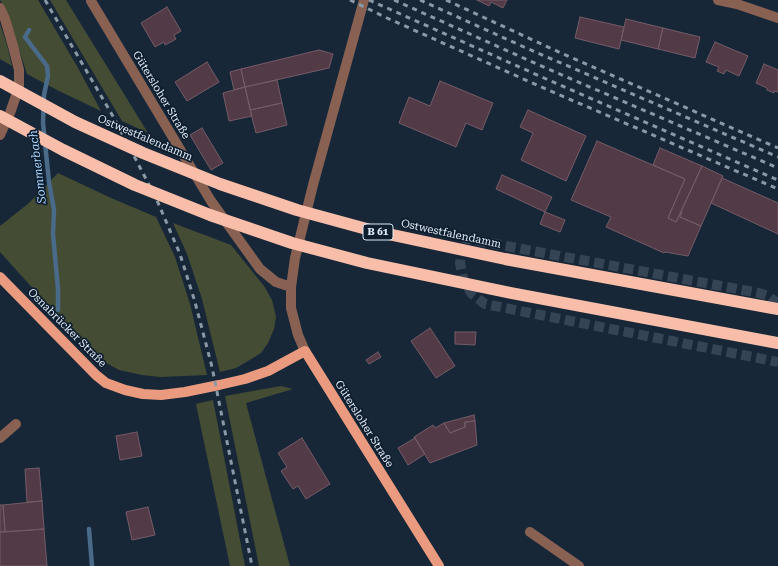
<!DOCTYPE html>
<html>
<head>
<meta charset="utf-8">
<style>
  body { margin:0 }
  canvas { display:block; background:#172738 }
</style>
</head>
<body>
<canvas width="778" height="566"></canvas>
<script>
const ctx = document.querySelector('canvas').getContext('2d');
ctx.lineJoin = 'round';
function fill(path, color) {
  ctx.fillStyle = color;
  ctx.fill(path, 'evenodd');
}
function shape(rows) {
  const path = new Path2D();
  for (const r of rows) {
    path.moveTo(r[0], r[1]);
    for (let i = 2; i < r.length; i += 2) path.lineTo(r[i], r[i + 1]);
  }
  return path;
}
function strokePath(path, color, width, dash) {
  ctx.strokeStyle = color;
  ctx.lineWidth = width;
  ctx.lineCap = dash ? 'butt' : 'round';
  ctx.setLineDash(dash || []);
  ctx.stroke(path);
}
function write(font, color, halo, rows, align = 'center') {
  ctx.font = font + ' "Roboto Serif",serif';
  ctx.lineWidth = 3.5;
  ctx.setLineDash([]);
  ctx.textBaseline = 'middle';
  ctx.strokeStyle = halo;
  ctx.fillStyle = color;
  for (const [text, x, y, turn = 0] of rows) {
    ctx.save();
    ctx.translate(x, y);
    ctx.rotate((+turn || 0) * Math.PI / 180);
    ctx.textAlign = isNaN(turn) ? turn : align;
    if (halo) ctx.strokeText(text, 0, 0);
    ctx.fillText(text, 0, 0);
    ctx.restore();
  }
}
const green = shape([
  [0,0,38,0,78,68,101,111,59,91,27,74,6,10],
  [50,0,66,0,148,133,122,121],
  [0,24,7,45,12,66,0,59],
  [58,173,111,198,156,217,175,257,190,304,207,375,160,377,142,375,119,370,101,360,75,335,0,252,0,226,29,203],
  [173,223,231,245,264,286,272,300,276,317,274,329,268,343,261,353,248,361,236,368,220,372,202,299,187,254],
  [281,386,293,389,246,403,290,566,259,566,225,396],
  [213,400,214,405,245,566,230,566,196,404]
]);
const stream = shape([
  [29,30,25,37,47,66,48,76,44,95,43,123,49,182,54,210,53,234,58,289,58,310],
  [89,529,92,566]
]);
const building = shape([
  [477,0,507,0,503,8,491,2,489,6,477,0],
  [167,7,181,31,174,35,176,39,165,45,164,42,155,47,141,23,167,7],
  [580,17,624,27,619,49,575,38,580,17],
  [626,19,663,28,658,49,621,40,626,19],
  [663,28,700,37,695,58,658,49,663,28],
  [715,42,748,56,739,76,726,70,724,74,717,71,719,67,706,62,715,42],
  [319,50,333,54,329,68,245,87,241,69,319,50],
  [207,62,219,82,187,101,175,82,207,62],
  [764,64,778,70,778,92,774,91,774,93,767,90,767,88,756,83,764,64],
  [241,69,245,87,234,90,230,72,241,69],
  [277,80,282,103,250,110,245,87,277,80],
  [440,81,493,103,482,130,466,123,456,147,399,123,409,97,430,106,440,81],
  [245,87,252,116,229,121,223,93,245,87],
  [282,103,287,125,256,133,250,110,282,103],
  [528,110,586,136,566,181,521,160,533,133,520,127,528,110],
  [202,128,223,163,211,170,190,135,202,128],
  [597,141,685,179,668,218,676,222,681,212,682,212,680,217,701,226,688,256,665,252,664,253,606,227,611,217,571,200,597,141],
  [660,148,702,166,676,222,668,218,685,179,653,165,660,148],
  [702,166,723,176,701,226,680,217,682,212,681,212,702,166],
  [502,175,552,197,545,212,496,189,502,175],
  [722,178,778,203,778,234,711,203,722,178],
  [545,212,565,220,560,232,540,224,545,212],
  [430,328,455,366,436,378,411,341,430,328],
  [455,332,476,332,475,345,455,344,455,332],
  [378,352,381,357,369,364,366,360,378,352],
  [474,415,475,421,465,422,465,427,450,433,444,423,474,415],
  [475,421,477,445,430,463,414,437,433,425,435,428,444,423,450,433,465,427,465,422,475,421],
  [137,432,142,456,120,460,116,436,137,432],
  [302,438,330,484,306,499,298,486,293,489,281,471,287,467,278,453,302,438],
  [415,438,425,454,408,465,398,448,415,438],
  [39,468,42,501,27,502,25,469,39,468],
  [42,501,44,529,5,532,3,505,42,501],
  [0,505,3,505,5,532,0,532,0,505],
  [148,507,155,535,132,540,126,512,148,507],
  [44,529,47,566,0,566,0,532,44,529]
]);
const minorTunnel = shape([
  [778,304,768,296,759,293,463,238,460,263,463,278,471,293,485,304,778,362]
]);
const minor = shape([
  [718,0,737,4,778,18],
  [91,1,211,201,260,269,276,282,291,287],
  [0,8,5,19,13,46,19,70,19,87,10,113,0,135],
  [305,351,298,335,291,308,291,287,295,258,313,185,364,0],
  [0,438,16,424],
  [530,532,579,566]
]);
const major = shape([
  [0,277,96,375,106,383,125,390,143,394,161,395,185,392,219,385,245,379,268,371,305,351,439,566]
]);
const rail = shape([
  [45,0,114,118,156,198,180,254,195,302,212,367,252,566],
  [350,0,387,18,539,86,778,189],
  [369,0,544,78,778,180],
  [394,0,548,69,778,168],
  [420,0,524,47,778,157],
  [446,0,561,53,778,148]
]);
const highwayBridge = shape([
  [0,81,75,122,143,153,220,184,297,210,374,231,505,259,778,309],
  [0,116,63,150,135,185,210,215,292,243,367,263,511,293,778,343]
]);
const shields = [
  [378,232,30]
];
const shieldNames = [
  ["B 61",378,232]
];
const streetNames = [
  ["Gütersloher Straße",161,95,59],
  ["Ostwestfalendamm",145,138,23],
  ["Ostwestfalendamm",451,234,12],
  ["Osnabrücker Straße",67,328,45],
  ["Gütersloher Straße",364,424,58]
];
const waterNames = [
  ["Sommerbach",38,167,-97]
];
fill(green, '#444c34');
strokePath(stream, '#496a89', 4.5);
fill(building, '#523a46');
strokePath(building, '#745b67', 1);
strokePath(minorTunnel, '#354454', 10, [10, 5]);
strokePath(minor, '#886153', 10);
strokePath(major, '#ea9a7e', 10);
strokePath(rail, '#8b98a6', 3, [5, 5]);
strokePath(highwayBridge, '#f8bea9', 12);
for (const [x, y, w] of shields) {
  const box = new Path2D();
  box.roundRect(x - w / 2, y - 8, w, 16, 3);
  ctx.fillStyle = '#0e1e2e';
  ctx.fill(box);
  strokePath(box, '#dfe9f5', 1);
}
write('bold 10px', '#dfe9f5', null, shieldNames);
write('11px', '#dfe9f5', '#0e1e2e', streetNames);
write('italic 12px', '#a8d3fd', '#0e1e2e', waterNames);
</script>
</body>
</html>
